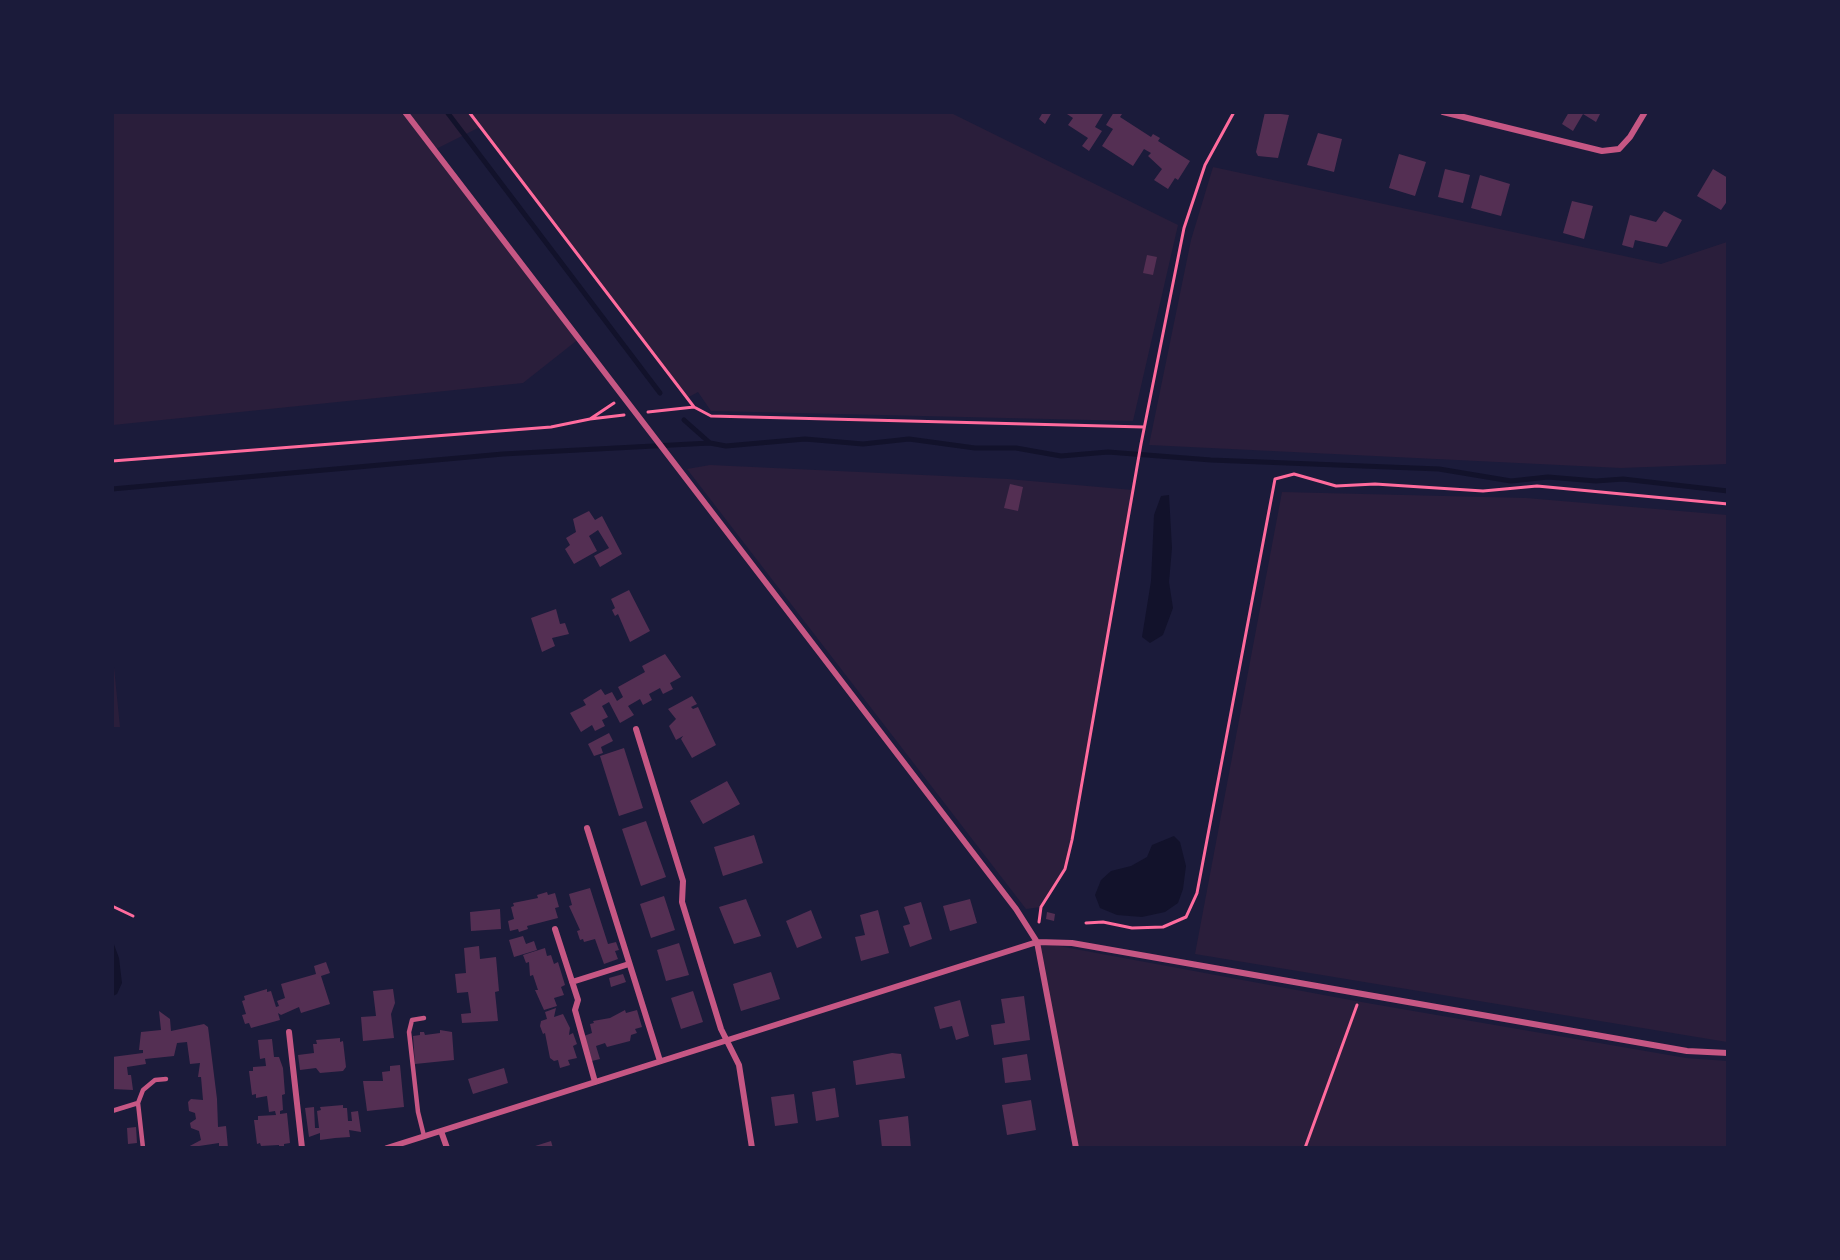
<!DOCTYPE html>
<html>
<head>
<meta charset="utf-8">
<style>
  body { margin:0 }
  #map { position:relative; width:1840px; height:1260px; overflow:hidden; background:#1b1b3a; font-family:"Source Serif 4",serif }
  canvas { display:block }
  .frame { position:absolute; inset:0; border:114px solid #1b1b3a; pointer-events:none }
</style>
</head>
<body>
<div id="map">
<canvas width="1840" height="1260"></canvas>
<div class="frame"></div>
</div>
<script>
const ctx = document.querySelector('canvas').getContext('2d');
ctx.lineJoin = 'round';
function fill(path, color) {
  ctx.fillStyle = color;
  ctx.fill(path, 'evenodd');
}
function shape(rows) {
  const path = new Path2D();
  for (const r of rows) {
    path.moveTo(r[0], r[1]);
    for (let i = 2; i < r.length; i += 2) path.lineTo(r[i], r[i + 1]);
  }
  return path;
}
function strokePath(path, color, width, dash) {
  ctx.strokeStyle = color;
  ctx.lineWidth = width;
  ctx.lineCap = dash ? 'butt' : 'round';
  ctx.setLineDash(dash || []);
  ctx.stroke(path);
}
const green = shape([
  [113,113,951,113,1178,225,1133,421,711,411,698,392,687,398,480,127,434,150,580,338,523,383,113,425],
  [1213,167,1661,264,1727,242,1727,464,1621,468,1149,445,1191,240],
  [710,465,1008,479,1133,490,1072,840,1065,869,1041,907,1026,909,687,469],
  [1282,492,1526,498,1727,515,1727,1042,1195,954],
  [112,647,120,727,112,727],
  [1037,942,1367,1003,1686,1058,1727,1061,1727,1146,1076,1147]
]);
const water = shape([
  [1169,495,1172,548,1169,582,1173,608,1163,635,1150,643,1142,637,1151,581,1154,515,1161,496],
  [1174,836,1180,842,1186,866,1183,889,1178,903,1165,912,1142,917,1117,915,1100,908,1095,895,1101,880,1111,871,1131,866,1147,857,1152,845],
  [112,939,119,958,122,983,117,994,113,996]
]);
const stream = shape([
  [447,112,660,393],
  [684,420,710,443],
  [112,489,503,454,710,443,726,446,805,439,863,444,909,439,975,448,1016,448,1061,456,1108,452,1211,460,1439,469,1511,481,1548,477,1596,481,1623,479,1728,491]
]);
const building = shape([
  [1043,112,1052,112,1045,124,1039,119],
  [1064,112,1104,112,1095,127,1102,131,1089,151,1082,146,1088,138,1068,125,1073,118],
  [1114,112,1122,114,1120,117,1151,137,1153,134,1160,138,1158,141,1190,161,1178,180,1175,178,1168,189,1154,180,1162,169,1148,156,1151,153,1144,149,1133,166,1102,146,1113,129,1106,125],
  [1265,112,1289,115,1278,158,1258,156,1256,152],
  [1569,112,1601,112,1596,122,1583,114,1573,131,1562,124],
  [1318,133,1342,139,1334,172,1307,165],
  [1399,154,1426,162,1415,196,1389,188],
  [1445,169,1470,175,1463,203,1438,197],
  [1713,169,1728,178,1728,200,1721,210,1697,196],
  [1480,175,1510,184,1501,216,1471,208],
  [1572,201,1593,206,1584,239,1563,233],
  [1664,211,1682,220,1667,247,1635,240,1633,248,1622,245,1630,215,1656,222],
  [1147,255,1157,257,1153,275,1143,273],
  [1010,484,1023,487,1018,511,1004,508],
  [589,511,595,520,602,516,622,554,600,567,594,556,609,548,598,530,589,536,597,551,574,564,565,549,570,545,566,538,576,532,573,519],
  [629,590,650,631,630,642,618,614,615,616,612,610,615,608,611,599],
  [556,609,560,624,565,623,569,634,552,638,555,646,542,652,531,618],
  [665,654,681,677,670,683,673,689,663,694,660,688,649,694,652,700,643,705,640,699,628,706,634,715,620,723,609,702,602,706,608,717,602,720,605,726,595,731,592,725,581,732,570,713,586,705,583,700,601,689,605,695,612,692,617,701,623,697,618,687,645,672,642,666],
  [692,696,697,704,691,707,693,709,698,707,716,745,692,758,681,739,683,736,676,740,669,726,676,719,668,709],
  [609,733,613,741,601,747,603,753,594,756,588,744],
  [624,748,643,808,619,816,600,756],
  [727,781,740,804,703,824,690,801],
  [646,821,666,877,641,886,622,829],
  [754,835,763,863,723,876,714,847],
  [590,888,608,944,616,942,619,950,615,951,618,959,604,964,595,939,584,942,583,939,580,940,577,931,580,930,569,906,572,905,569,894],
  [547,892,548,895,555,893,559,907,555,908,558,918,527,926,528,929,519,932,518,929,510,931,508,921,514,919,511,907,514,906,513,903,538,898,537,895],
  [664,896,675,930,651,938,640,904],
  [746,899,761,936,734,944,719,907],
  [970,899,977,923,950,931,943,906],
  [921,902,932,939,910,947,903,926,910,924,904,907],
  [500,909,501,929,471,931,470,912],
  [811,910,822,938,797,948,786,921],
  [878,910,889,953,861,961,855,937,865,935,860,915],
  [1047,912,1055,914,1054,921,1046,919],
  [523,936,526,944,534,941,537,950,514,957,509,940],
  [679,943,689,975,666,981,657,950],
  [479,946,480,959,496,957,499,991,495,992,498,1021,462,1023,461,1014,471,1013,468,992,457,993,455,974,466,973,464,948],
  [545,948,547,956,551,955,554,964,558,962,565,985,561,987,564,995,554,998,557,1006,544,1010,535,990,538,990,533,975,530,976,529,962,526,963,523,955],
  [326,962,330,973,321,976,330,1004,301,1013,299,1007,281,1015,278,1013,280,1020,251,1028,249,1023,245,1024,242,1015,246,1014,242,1001,245,1000,244,996,267,989,267,992,271,991,276,1007,279,1006,277,1001,285,998,281,984,316,974,314,966],
  [771,972,780,999,741,1011,733,984],
  [623,974,626,982,611,987,609,978],
  [393,989,395,1003,391,1014,394,1038,363,1041,361,1017,376,1016,373,991],
  [693,991,703,1022,681,1029,671,998],
  [1024,996,1030,1040,994,1045,991,1025,1005,1023,1001,999],
  [960,1000,969,1036,956,1040,952,1026,940,1029,934,1007],
  [556,1008,554,1017,563,1014,570,1028,569,1035,573,1033,577,1044,573,1046,577,1058,568,1060,570,1065,560,1068,558,1060,554,1061,550,1058,545,1033,543,1034,540,1026,541,1021,547,1019,545,1012],
  [625,1010,626,1013,637,1010,642,1027,635,1029,637,1033,631,1035,630,1041,607,1047,605,1043,596,1046,600,1059,592,1061,584,1036,592,1033,590,1024,594,1023,593,1021,610,1018],
  [159,1011,170,1019,171,1031,204,1024,208,1027,217,1099,218,1127,226,1126,228,1148,219,1148,219,1143,186,1148,201,1140,199,1131,191,1128,190,1123,196,1119,195,1113,189,1111,188,1102,191,1099,203,1100,201,1077,198,1077,200,1063,190,1064,187,1042,177,1043,174,1056,145,1059,146,1064,127,1067,128,1075,131,1075,133,1090,112,1089,112,1057,143,1053,143,1050,139,1050,141,1032,161,1030],
  [440,1030,452,1032,454,1060,415,1064,413,1036,420,1035,420,1032,424,1032,425,1035,440,1033],
  [340,1038,340,1042,343,1041,346,1067,343,1071,320,1073,316,1068,300,1070,298,1055,314,1053,313,1044,317,1044,316,1040],
  [272,1039,274,1057,279,1057,283,1068,285,1094,282,1095,283,1110,280,1111,280,1114,287,1113,290,1143,284,1144,284,1148,279,1148,279,1145,261,1146,260,1143,257,1144,254,1120,258,1120,258,1116,276,1115,275,1111,269,1112,267,1096,256,1098,256,1094,252,1095,249,1071,253,1071,253,1067,266,1066,265,1058,260,1059,258,1040],
  [892,1053,901,1054,905,1078,856,1085,853,1061],
  [1027,1054,1031,1080,1005,1083,1002,1058],
  [400,1065,404,1107,367,1111,363,1081,383,1081,382,1072,390,1071,390,1066],
  [504,1068,508,1083,473,1094,468,1079],
  [835,1088,839,1117,816,1121,812,1092],
  [794,1094,798,1123,775,1126,771,1097],
  [1031,1100,1036,1130,1007,1135,1002,1105],
  [343,1105,343,1108,347,1108,348,1121,352,1121,351,1112,358,1111,361,1132,349,1130,350,1137,335,1138,320,1140,320,1133,309,1137,305,1108,314,1107,315,1128,319,1128,317,1111,321,1110,320,1107],
  [908,1116,911,1148,882,1148,879,1120],
  [136,1127,137,1143,128,1144,127,1128],
  [551,1141,553,1148,532,1148,532,1147]
]);
const path = shape([
  [469,112,694,407],
  [648,412,694,407,711,416,1144,427],
  [590,419,624,415],
  [112,461,551,427,590,419,614,403],
  [112,906,133,916],
  [1039,922,1041,907,1065,869,1072,840,1141,444,1184,228,1205,165,1234,112],
  [1086,923,1103,922,1132,928,1163,927,1186,917,1197,893,1275,479,1294,474,1336,486,1375,484,1483,491,1537,486,1728,504],
  [1305,1148,1357,1005]
]);
const service = shape([
  [112,1111,138,1103],
  [424,1136,418,1112,409,1032,412,1020,424,1018],
  [143,1148,138,1103,143,1090,155,1080,166,1079]
]);
const minor = shape([
  [405,112,1016,909,1037,942,1076,1148],
  [1443,112,1602,151,1619,149,1630,137,1645,112],
  [636,729,683,881,682,902,721,1029,739,1065,752,1148],
  [587,828,660,1061],
  [555,929,578,1000,575,1010,595,1082],
  [572,982,629,964],
  [289,1032,302,1148],
  [441,1131,447,1148],
  [387,1148,1037,942,1072,943,1687,1051,1728,1053]
]);
fill(green, '#2a1e3b');
fill(water, '#12122b');
strokePath(stream, '#12122b', 5);
fill(building, '#542f53');
strokePath(path, '#ff6b9d', 3);
strokePath(service, '#c65784', 4.5);
strokePath(minor, '#c65784', 6);
</script>
</body>
</html>
